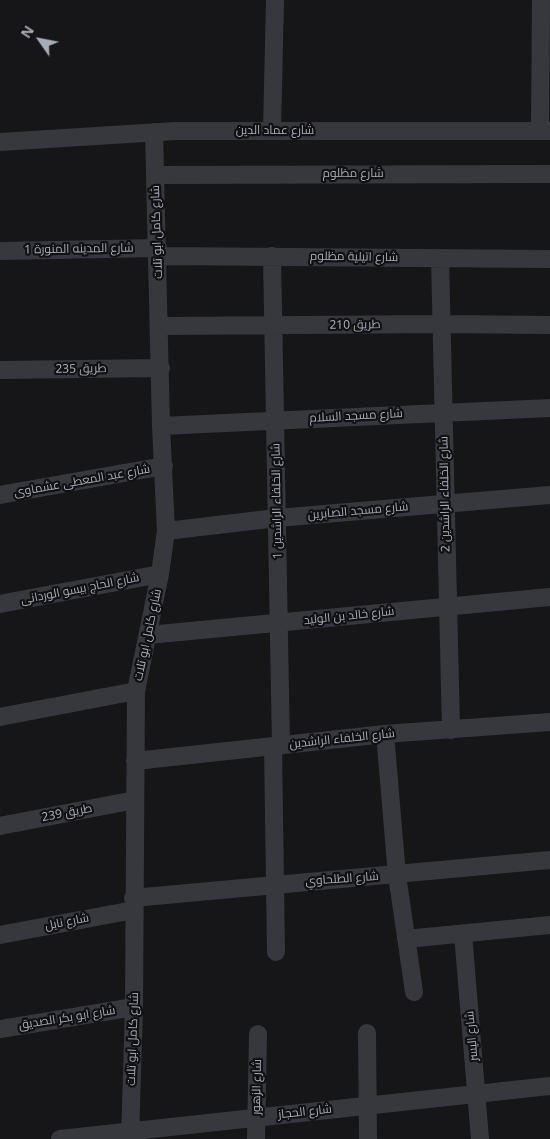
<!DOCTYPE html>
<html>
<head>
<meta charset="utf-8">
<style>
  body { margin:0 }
  #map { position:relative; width:550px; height:1139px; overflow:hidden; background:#161618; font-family:"Noto Sans",sans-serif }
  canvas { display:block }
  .north { position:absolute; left:15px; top:15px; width:50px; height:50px; -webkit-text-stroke:4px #111113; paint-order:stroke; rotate:303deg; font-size:14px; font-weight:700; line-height:20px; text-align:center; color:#a8adb8 }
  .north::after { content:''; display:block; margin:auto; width:18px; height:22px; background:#a8adb8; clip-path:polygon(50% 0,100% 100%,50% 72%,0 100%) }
</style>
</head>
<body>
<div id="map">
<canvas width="550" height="1139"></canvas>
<div class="north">N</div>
</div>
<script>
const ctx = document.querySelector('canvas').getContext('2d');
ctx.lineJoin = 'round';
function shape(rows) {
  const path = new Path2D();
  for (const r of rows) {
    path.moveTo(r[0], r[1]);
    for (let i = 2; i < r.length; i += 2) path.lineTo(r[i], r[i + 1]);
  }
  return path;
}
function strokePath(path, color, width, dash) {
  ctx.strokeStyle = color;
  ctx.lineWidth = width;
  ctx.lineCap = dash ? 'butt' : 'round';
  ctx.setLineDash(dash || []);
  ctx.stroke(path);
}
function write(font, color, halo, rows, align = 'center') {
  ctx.font = font + ' "Noto Sans",Cairo,sans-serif';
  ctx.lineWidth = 4.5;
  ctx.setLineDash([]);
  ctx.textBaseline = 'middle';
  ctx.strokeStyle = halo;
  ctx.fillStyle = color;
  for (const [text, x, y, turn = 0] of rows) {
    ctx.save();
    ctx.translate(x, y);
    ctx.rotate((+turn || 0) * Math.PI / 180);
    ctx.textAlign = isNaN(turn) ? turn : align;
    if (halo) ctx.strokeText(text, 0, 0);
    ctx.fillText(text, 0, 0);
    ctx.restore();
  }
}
const minor = shape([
  [272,130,275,0],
  [540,131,541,0],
  [0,142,176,131,550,131],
  [156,175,550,174],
  [0,251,158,248],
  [158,256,550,259],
  [272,256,281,746],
  [440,258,451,730],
  [160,326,442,324,550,325],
  [0,370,161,368],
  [161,426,550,408],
  [0,495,164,466],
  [166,531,277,518,550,495],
  [0,604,160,574],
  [148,635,550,597],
  [0,717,136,691],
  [385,734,397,875,414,992],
  [273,747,276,952],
  [135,761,385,734,550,722],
  [0,826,135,800],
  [133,898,550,860],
  [463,934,480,1139],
  [0,935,134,910],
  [406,939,550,925],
  [0,1029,134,1007],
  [367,1033,368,1139],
  [60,1139,550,1086],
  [130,1139,134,1007,136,691,160,574,166,531,161,426,154,132],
  [256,1139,258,1034]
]);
const streetNames = [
  ["شارع عماد الدين",275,131],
  ["شارع مظلوم",353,174],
  ["شارع كامل ابو تلات",157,232,-92],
  ["شارع المدينه المنورة 1",79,249,-1],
  ["شارع اتيلية مظلوم",354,257,1],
  ["طريق 210",355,325,-1],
  ["طريق 235",81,369,-1],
  ["شارع مسجد السلام",356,416,-3],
  ["شارع عبد المعطى عشماوى",82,481,-10],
  ["شارع الخلفاء الراشدين 2",445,494,-91],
  ["شارع الخلفاء الراشدين 1",277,501,-91],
  ["شارع مسجد الصابرين",358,511,-5],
  ["شارع الحاج بيسو الوردانى",80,589,-11],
  ["شارع خالد بن الوليد",349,616,-6],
  ["شارع كامل ابو تلات",148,635,-78],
  ["شارع الخلفاء الراشدين",342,739,-6],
  ["طريق 239",67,813,-11],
  ["شارع الطلحاوي",342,879,-4],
  ["شارع نايل",67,922,-11],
  ["شارع ابو بكر الصديق",67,1018,-9],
  ["شارع اليسر",472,1036,-95],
  ["شارع كامل ابو تلات",133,1039,-88],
  ["شارع الزهور",257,1087,-89],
  ["شارع الحجاز",305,1112,-6]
];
strokePath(minor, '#37383d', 18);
write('12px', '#a8adb8', '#111113', streetNames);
</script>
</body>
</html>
